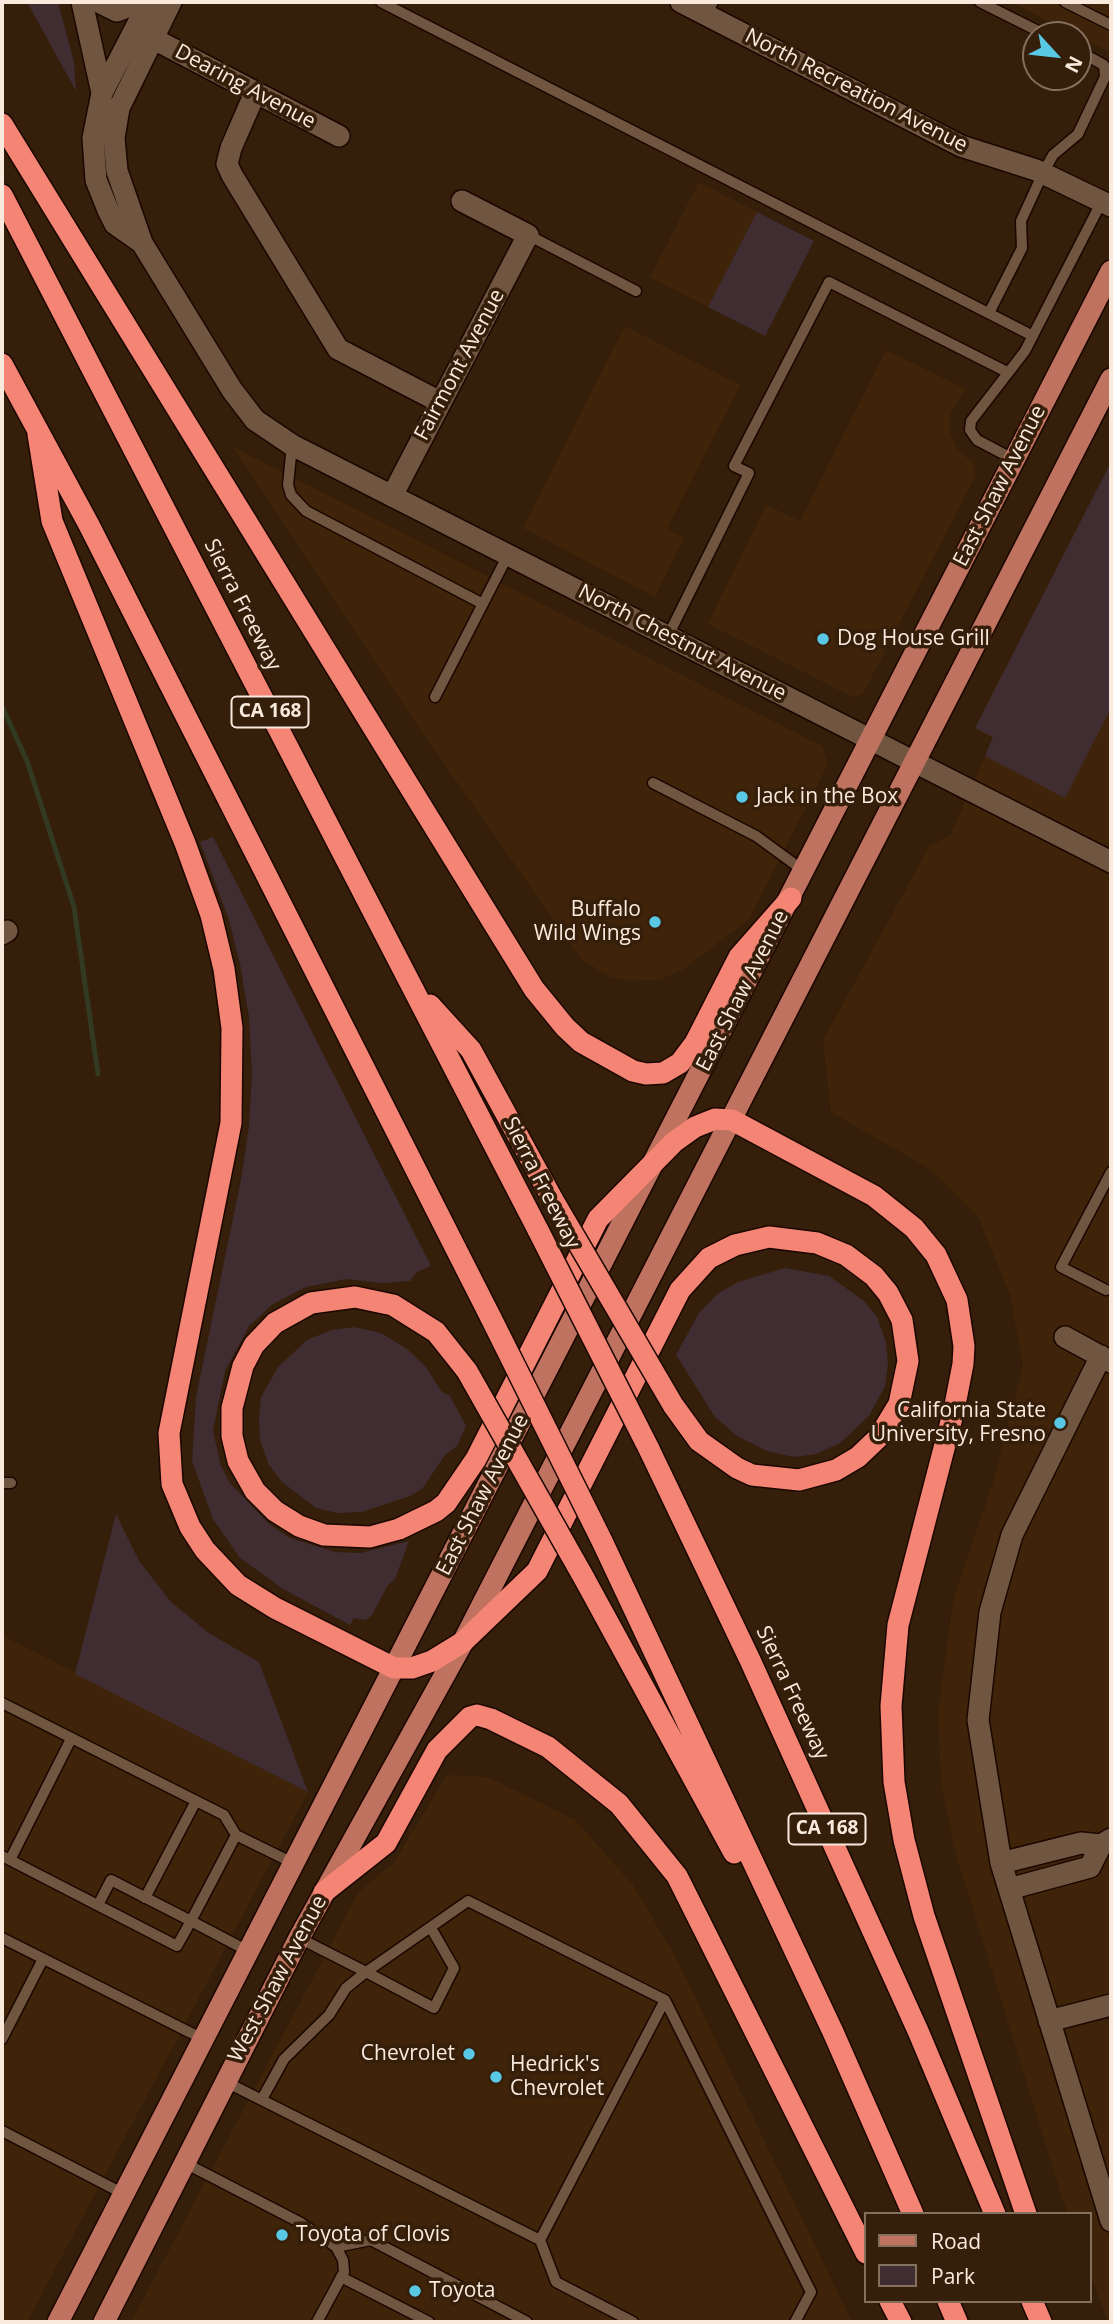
<!DOCTYPE html>
<html>
<head>
<meta charset="utf-8">
<style>
  body { margin:0 }
  #map { position:relative; width:1113px; height:2324px; overflow:hidden; background:#351e0a; font-family:"Open Sans",sans-serif }
  canvas { display:block }
  .frame { position:absolute; inset:0; border:4px solid #faeade; pointer-events:none }
  .legend { position:absolute; left:864px; top:2212px; width:228px; height:91px; box-sizing:border-box; background:#351e0a; border:2px solid #84705f; margin:0; padding:9px 12px; list-style:none; font-size:21px; color:#faeade }
  .legend li { display:flex; align-items:center; gap:14px; height:35px }
  .legend b { width:35px; border:2px solid #84705f }
  .north { position:absolute; left:1022px; top:21px; width:70px; height:70px; box-sizing:border-box; background:#351e0a; border:2px solid #84705f; border-radius:50%; rotate:117deg; font-size:19px; font-weight:700; line-height:28px; text-align:center; color:#faeade }
  .north::after { content:''; display:block; margin:auto; width:24px; height:32px; background:#59c8e4; clip-path:polygon(50% 0,100% 100%,50% 72%,0 100%) }
</style>
</head>
<body>
<div id="map">
<canvas width="1113" height="2324"></canvas>
<div class="frame"></div>
<ul class="legend">
<li><b style="height:9px;background:#bf725f"></b>Road</li>
<li><b style="height:19px;background:#3f2d32"></b>Park</li>
</ul>
<div class="north">N</div>
</div>
<script>
const ctx = document.querySelector('canvas').getContext('2d');
ctx.lineJoin = 'round';
function fill(path, color) {
  ctx.fillStyle = color;
  ctx.fill(path, 'evenodd');
}
function shape(rows) {
  const path = new Path2D();
  for (const r of rows) {
    path.moveTo(r[0], r[1]);
    for (let i = 2; i < r.length; i += 2) path.lineTo(r[i], r[i + 1]);
  }
  return path;
}
function strokePath(path, color, width, dash) {
  ctx.strokeStyle = color;
  ctx.lineWidth = width;
  ctx.lineCap = dash ? 'butt' : 'round';
  ctx.setLineDash(dash || []);
  ctx.stroke(path);
}
function write(font, color, halo, rows, align = 'center') {
  ctx.font = font + ' "Open Sans",sans-serif';
  ctx.lineWidth = 7;
  ctx.setLineDash([]);
  ctx.textBaseline = 'middle';
  ctx.strokeStyle = halo;
  ctx.fillStyle = color;
  for (const [text, x, y, turn = 0] of rows) {
    ctx.save();
    ctx.translate(x, y);
    ctx.rotate((+turn || 0) * Math.PI / 180);
    ctx.textAlign = isNaN(turn) ? turn : align;
    if (halo) ctx.strokeText(text, 0, 0);
    ctx.fillText(text, 0, 0);
    ctx.restore();
  }
}
const built = shape([
  [1010,2,1111,2,1111,53,1078,35],
  [699,182,757,212,708,307,650,277],
  [625,326,740,385,667,529,684,538,655,597,523,528],
  [886,350,966,389,950,413,950,432,957,449,973,463,976,475,863,694,853,697,708,624,766,505,800,521],
  [233,447,822,746,828,764,749,919,684,969,660,980,627,981,610,977,581,959,419,728],
  [1111,462,1111,2322,1108,2322,1090,2274,1090,2214,1068,2214,1061,2194,955,1851,941,1782,938,1711,953,1601,994,1479,1023,1367,1010,1294,978,1217,930,1169,831,1112,823,1040,930,845,950,836,993,738,975,728],
  [2,1635,308,1792,27,2322,2,2322],
  [447,1775,488,1777,575,1820,633,1885,675,1956,852,2322,131,2322,358,1893,394,1862]
]);
const green = shape([
  [27,2,58,2,74,62,76,91],
  [757,212,814,241,765,336,708,307],
  [1111,462,1111,708,1065,798,985,756,993,737,975,728],
  [213,837,431,1266,417,1272,410,1281,382,1283,346,1279,306,1287,273,1304,249,1326,225,1371,213,1430,220,1463,229,1482,269,1524,290,1538,335,1552,361,1553,409,1541,395,1579,388,1585,372,1615,366,1620,354,1618,350,1625,283,1589,240,1558,213,1519,192,1461,196,1397,241,1180,249,1126,252,1073,249,1017,240,964,229,920,200,842],
  [785,1268,829,1276,864,1301,877,1317,886,1342,888,1364,885,1386,869,1416,840,1443,816,1454,794,1457,767,1451,737,1436,715,1417,676,1355,699,1313,717,1294,738,1282],
  [354,1327,381,1333,407,1349,425,1366,442,1392,450,1396,466,1426,457,1446,445,1455,422,1489,410,1496,362,1512,337,1513,316,1508,282,1482,269,1465,260,1440,259,1419,261,1397,278,1367,307,1340,332,1330],
  [116,1514,139,1561,171,1602,210,1634,259,1662,308,1792,75,1674]
]);
const stream = shape([
  [2,706,27,761,74,907,98,1074]
]);
const service = shape([
  [381,2,1033,336],
  [980,2,1046,35],
  [1065,2,1111,25],
  [706,15,713,2],
  [528,235,636,291],
  [989,313,1022,248,1021,221,1043,173,1053,155,1078,134,1105,77,1104,65,1078,51],
  [292,445,288,485,291,495,306,511,483,604],
  [1013,459,977,440,970,430,971,421,1025,351,1102,201],
  [668,636,749,473,734,466,829,282,1007,372],
  [435,697,508,555],
  [653,783,756,836,804,871],
  [1106,1290,1061,1267,1111,1172],
  [2,1483,11,1483],
  [2,1703,224,1815,236,1835,293,1863],
  [2,1856,10,1860,71,1739],
  [10,1860,177,1946,191,1921,248,1951],
  [145,1898,196,1801],
  [98,1905,111,1880,191,1921,236,1835],
  [2,1938,203,2039],
  [665,2000,811,2292,795,2322],
  [2,2039,43,1959],
  [224,2081,540,2240,665,2000,468,1901,366,1972,299,1938],
  [262,2099,284,2059,329,2015,346,1988,366,1972,434,2008,454,1968,431,1928],
  [2,2131,124,2194],
  [185,2163,301,2223,336,2247,343,2260,344,2272,317,2322],
  [540,2240,556,2282,633,2322],
  [336,2247,371,2240,527,2322],
  [341,2277,429,2322]
]);
const minor = shape([
  [82,2,102,93],
  [99,2,117,11,139,2],
  [171,2,119,108,114,138,117,171,142,243,232,390,255,420],
  [681,2,961,146,1036,170,1111,206],
  [152,38,339,136],
  [255,93,231,148,227,164,232,175,338,349,440,402],
  [142,243,115,224,108,210,96,180,93,138,102,93,149,2],
  [392,496,528,235,462,201],
  [2,934,7,931],
  [1065,1337,1111,1362],
  [1101,1356,1012,1535,990,1612,978,1720,1001,1863,1111,2221],
  [1001,1863,1081,1843,1101,1845],
  [1009,1889,1090,1867,1101,1845,1111,1839],
  [1049,2021,1111,2005]
]);
const tertiary = shape([
  [255,420,292,445,1111,862]
]);
const primary = shape([
  [58,2322,1111,271],
  [104,2322,299,1938,463,1642,1111,379]
]);
const motorway = shape([
  [2,124,534,989,565,1027,581,1042,633,1071,646,1074,663,1073,680,1063,695,1043,739,957,791,898],
  [2,195,538,1230],
  [2,364,89,525,491,1318],
  [38,434,52,521,185,843,211,915,224,969,232,1028,231,1123,169,1433,172,1484,190,1527,205,1550,238,1585,275,1608,394,1668,412,1668,432,1661,463,1642,537,1571,680,1290,709,1258,735,1245,769,1237,817,1243,846,1255,874,1276,888,1293,902,1320,908,1361,899,1404,879,1437,858,1457,836,1470,799,1480,752,1475,737,1468,699,1441,673,1405],
  [430,1005,471,1050,553,1200],
  [467,1371,436,1332,393,1305,355,1297,311,1303,275,1323,254,1345,243,1366,232,1408,232,1436,238,1461,255,1491,275,1511,299,1526,324,1535,370,1537,399,1529,436,1511,446,1503,476,1459,598,1219,674,1142,695,1127,715,1119,732,1120,874,1196,914,1228,936,1255,957,1300,964,1346,963,1364,954,1410,898,1625,891,1706,894,1782,904,1840,924,1916,1026,2214],
  [649,1449,750,1660,918,2031,995,2214],
  [602,1541,833,2032,913,2214],
  [584,1578,734,1853],
  [324,1892,386,1843,437,1750,470,1717,477,1715,491,1719,548,1747,619,1804,677,1876,866,2253],
  [890,2301,901,2322],
  [948,2301,957,2322],
  [1032,2301,1041,2322]
]);
const motorwayBridge = shape([
  [553,1200,673,1405],
  [538,1230,649,1449],
  [491,1318,602,1541],
  [467,1371,584,1578]
]);
const markers = [
  [823,639,7,"#59c8e4"],
  [742,797,7,"#59c8e4"],
  [655,922,7,"#59c8e4"],
  [1060,1423,7,"#59c8e4"],
  [469,2054,7,"#59c8e4"],
  [496,2077,7,"#59c8e4"],
  [282,2235,7,"#59c8e4"],
  [415,2291,7,"#59c8e4"]
];
const shields = [
  [270,712,77],
  [827,1829,77]
];
const shieldNames = [
  ["CA 168",270,712],
  ["CA 168",827,1829]
];
const streetNames = [
  ["Dearing Avenue",245,87,28],
  ["North Recreation Avenue",856,91,27],
  ["Fairmont Avenue",460,365,-62],
  ["East Shaw Avenue",1000,486,-63],
  ["Sierra Freeway",242,605,63],
  ["North Chestnut Avenue",682,643,27],
  ["East Shaw Avenue",743,991,-63],
  ["Sierra Freeway",541,1183,63],
  ["East Shaw Avenue",483,1495,-63],
  ["Sierra Freeway",792,1693,65],
  ["West Shaw Avenue",278,1979,-62]
];
const poiNames = [
  ["Dog House Grill",837,639],
  ["Jack in the Box",756,797],
  ["Buffalo",641,910,"right"],
  ["Wild Wings",641,934,"right"],
  ["California State",1046,1411,"right"],
  ["University, Fresno",1046,1435,"right"],
  ["Chevrolet",455,2054,"right"],
  ["Hedrick's",510,2065],
  ["Chevrolet",510,2089],
  ["Toyota of Clovis",296,2235],
  ["Toyota",429,2291]
];
fill(built, '#402409');
fill(green, '#3f2d32');
strokePath(stream, '#323a22', 5);
strokePath(service, '#1b0700', 13);
strokePath(minor, '#1b0700', 24);
strokePath(tertiary, '#1b0700', 24);
strokePath(primary, '#1b0700', 24);
strokePath(motorway, '#1b0700', 24);
strokePath(service, '#705641', 10);
strokePath(minor, '#705641', 21);
strokePath(tertiary, '#705641', 21);
strokePath(primary, '#bf725f', 21);
strokePath(motorway, '#f48473', 21);
strokePath(motorwayBridge, '#1b0700', 24, []);
strokePath(motorwayBridge, '#f48473', 21);
for (const [x, y, r, color] of markers) {
  const dot = new Path2D();
  dot.arc(x, y, r, 0, 2 * Math.PI);
  ctx.fillStyle = color;
  ctx.fill(dot);
  strokePath(dot, '#351e0a', 2.5);
}
for (const [x, y, w] of shields) {
  const box = new Path2D();
  box.roundRect(x - w / 2, y - 15.5, w, 31, 5);
  ctx.fillStyle = '#351e0a';
  ctx.fill(box);
  strokePath(box, '#faeade', 2);
}
write('bold 19px', '#faeade', null, shieldNames);
write('21px', '#faeade', '#351e0a', streetNames);
write('21px', '#faeade', '#351e0a', poiNames, 'left');
</script>
</body>
</html>
